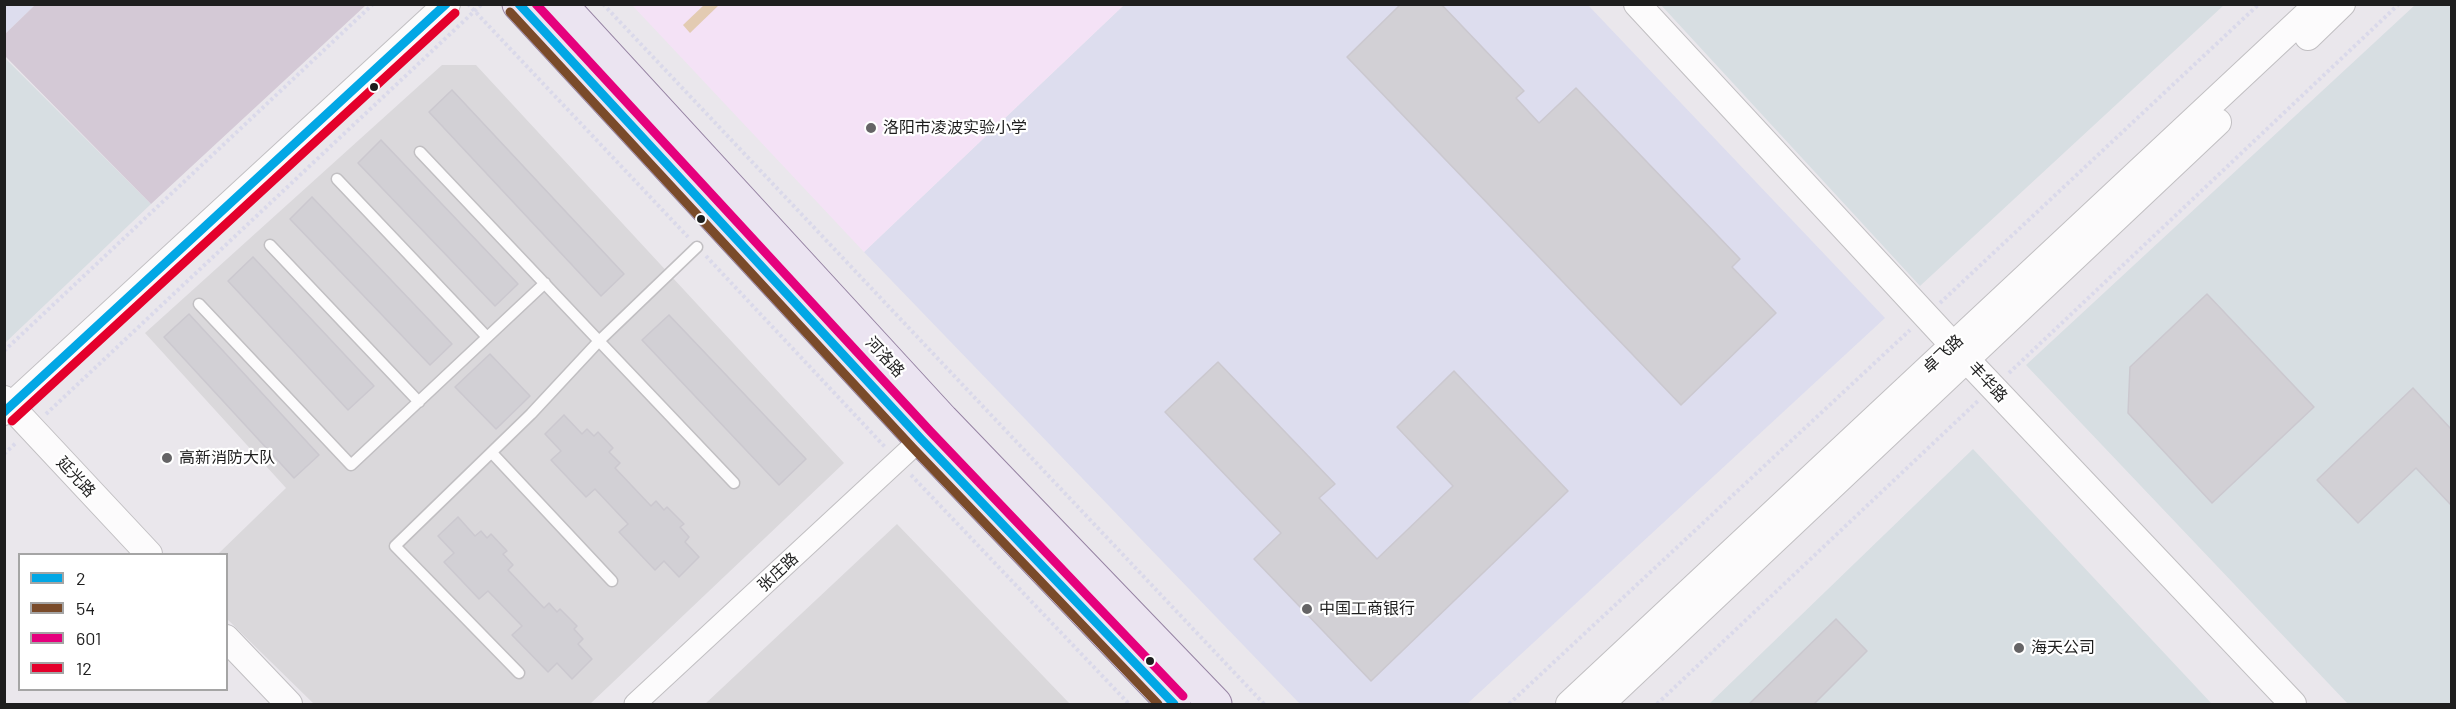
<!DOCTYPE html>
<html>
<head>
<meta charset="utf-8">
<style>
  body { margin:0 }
  #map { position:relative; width:2456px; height:709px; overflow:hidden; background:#eae7ec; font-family:Barlow,sans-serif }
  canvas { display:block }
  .frame { position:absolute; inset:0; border:6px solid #1e1e1e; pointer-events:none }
  .legend { position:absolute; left:18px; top:553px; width:210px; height:138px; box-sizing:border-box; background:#fff; border:2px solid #a5a5a5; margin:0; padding:8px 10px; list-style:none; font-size:18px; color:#1e1e1e }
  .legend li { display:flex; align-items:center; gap:12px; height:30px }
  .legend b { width:30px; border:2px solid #a5a5a5 }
</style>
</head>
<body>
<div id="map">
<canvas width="2456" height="709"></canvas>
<div class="frame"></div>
<ul class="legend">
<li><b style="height:8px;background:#02a7e5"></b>2</li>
<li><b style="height:8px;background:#7a4b2a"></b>54</li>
<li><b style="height:8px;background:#e5007d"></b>601</li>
<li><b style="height:8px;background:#e4002b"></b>12</li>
</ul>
</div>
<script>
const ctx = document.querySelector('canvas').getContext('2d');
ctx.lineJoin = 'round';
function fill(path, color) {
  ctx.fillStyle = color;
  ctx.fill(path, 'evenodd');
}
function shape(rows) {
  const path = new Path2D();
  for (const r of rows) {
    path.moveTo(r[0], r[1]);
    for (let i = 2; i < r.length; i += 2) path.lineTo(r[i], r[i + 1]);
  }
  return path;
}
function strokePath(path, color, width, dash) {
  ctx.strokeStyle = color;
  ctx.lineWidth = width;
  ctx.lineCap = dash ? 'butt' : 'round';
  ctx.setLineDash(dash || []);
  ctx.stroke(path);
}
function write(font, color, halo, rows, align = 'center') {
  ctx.font = font + ' Barlow,"Noto Sans SC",sans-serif';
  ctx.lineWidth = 4.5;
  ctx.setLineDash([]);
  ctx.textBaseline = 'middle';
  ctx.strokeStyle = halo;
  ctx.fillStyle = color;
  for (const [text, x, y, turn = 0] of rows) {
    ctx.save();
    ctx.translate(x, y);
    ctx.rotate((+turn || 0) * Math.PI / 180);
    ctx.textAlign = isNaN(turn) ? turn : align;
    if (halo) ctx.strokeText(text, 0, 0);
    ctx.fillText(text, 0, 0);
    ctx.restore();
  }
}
const residential = shape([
  [442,65,476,65,844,463,590,704,314,704,227,619,226,554,218,554,286,488,145,333],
  [897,524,1070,704,705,704]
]);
const commercial = shape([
  [5,5,35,5,5,34],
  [1124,5,1588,5,1885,318,1467,704,1300,704,864,252]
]);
const industrial = shape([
  [1661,5,2224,5,1920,286],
  [2415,5,2451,5,2451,704,2348,704,2026,365],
  [5,58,151,204,5,343],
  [1973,449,2212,704,1709,704]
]);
const education = shape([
  [632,5,1124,5,864,252]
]);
const construction = shape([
  [35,5,35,4,366,5,151,204,5,56,5,34]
]);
const pitch = shape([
  [704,5,719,5,690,33,683,25]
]);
const building = shape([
  [1401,4,1441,4,1524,91,1516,98,1539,123,1576,88,1740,259,1732,267,1776,313,1681,405,1347,57,1401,4],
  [452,90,624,274,601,296,429,112,452,90],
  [381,140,518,284,495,306,358,163,381,140],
  [312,197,452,344,430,365,290,219,312,197],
  [253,257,374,386,348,410,228,281,253,257],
  [2207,294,2314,407,2212,503,2128,413,2130,367,2207,294],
  [189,314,319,455,294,478,164,337,189,314],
  [669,315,806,459,779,485,642,340,669,315],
  [490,354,530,396,496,429,455,387,490,354],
  [1218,362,1335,484,1319,498,1377,559,1453,486,1397,427,1454,371,1568,491,1371,681,1254,559,1281,533,1165,412,1218,362],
  [2413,388,2451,429,2451,505,2416,468,2358,523,2317,480,2413,388],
  [564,415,582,434,587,429,594,436,598,432,613,448,609,452,620,463,615,468,651,506,656,501,664,510,667,507,684,524,680,527,689,537,685,542,699,557,679,577,664,561,655,570,619,532,628,524,595,489,586,497,551,460,561,451,545,434,564,415],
  [458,517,475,536,481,531,487,538,491,534,507,551,503,554,513,565,508,570,544,608,549,603,557,612,560,609,577,626,574,629,583,639,578,644,592,659,572,679,557,663,548,672,512,635,522,626,488,591,479,599,444,562,454,553,438,536,458,517],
  [1836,619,1867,651,1813,705,1748,705,1836,619]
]);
const path = shape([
  [468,4,688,237],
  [603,4,1264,704],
  [706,256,885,447],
  [1940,303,2259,4],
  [4,351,373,4],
  [2009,373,2399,4],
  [46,414,482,4],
  [4,454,17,442],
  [911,475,1129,704],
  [1509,704,1910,330],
  [1657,704,1979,400]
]);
const service = shape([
  [420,152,599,341,697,247],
  [337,179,487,337],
  [270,245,419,402],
  [199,304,351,465,545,283],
  [492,453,612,581],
  [519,673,395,546,531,414,599,341,734,483]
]);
const minor = shape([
  [635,704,921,439]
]);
const tertiary = shape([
  [1637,4,1966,359,2293,704],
  [2308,37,2342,4],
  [4,399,149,554],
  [4,412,447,4],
  [226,638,289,704],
  [1569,704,2318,4],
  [1601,704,2218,122]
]);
const primary = shape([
  [519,4,921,439,1174,704],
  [560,4,942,420,1215,704]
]);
const bus1 = shape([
  [519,4,921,439,1174,704],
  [4,412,446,4]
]);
const bus2 = shape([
  [510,12,912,447,1158,704]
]);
const bus3 = shape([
  [536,4,930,431,1183,696]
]);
const bus4 = shape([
  [12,421,455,13]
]);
const markers = [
  [374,87,5,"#1e1e1e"],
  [871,128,6,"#656466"],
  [701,219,5,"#1e1e1e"],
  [167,458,6,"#656466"],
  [1307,609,6,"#656466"],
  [2019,648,6,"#656466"],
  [1150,661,5,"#1e1e1e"]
];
const poiNames = [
  ["洛阳市凌波实验小学",883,128],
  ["高新消防大队",179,458],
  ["中国工商银行",1319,609],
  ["海天公司",2031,648]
];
const streetNames = [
  ["卓飞路",1943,354,-43],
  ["河洛路",885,357,47],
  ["丰华路",1988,382,47],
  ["延光路",76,477,47],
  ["张庄路",778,572,-43]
];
fill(residential, '#dad8db');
fill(commercial, '#dde');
fill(industrial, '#d7dee2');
fill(education, '#f4e2f6');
fill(construction, '#d4c9d6');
fill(pitch, '#e3cbb2');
fill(building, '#d2d0d5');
strokePath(building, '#cbc8cf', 1.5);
strokePath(service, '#c1bfc2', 13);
strokePath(minor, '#c1bfc2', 23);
strokePath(tertiary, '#c1bfc2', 28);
strokePath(primary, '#9683a3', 35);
strokePath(path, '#dad9ea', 4, [3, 3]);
strokePath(service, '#fcfbfc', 10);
strokePath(minor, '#fcfbfc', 21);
strokePath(tertiary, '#fcfbfc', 26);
strokePath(primary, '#ebe4f1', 33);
strokePath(bus1, '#02a7e5', 9);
strokePath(bus2, '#7a4b2a', 9);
strokePath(bus3, '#e5007d', 9);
strokePath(bus4, '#e4002b', 9);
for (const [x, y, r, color] of markers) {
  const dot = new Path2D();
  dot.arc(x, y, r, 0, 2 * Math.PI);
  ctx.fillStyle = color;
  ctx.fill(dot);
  strokePath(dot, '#fff', 2);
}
write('16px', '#1e1e1e', '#fff', poiNames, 'left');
write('16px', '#1e1e1e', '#fff', streetNames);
</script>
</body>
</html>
